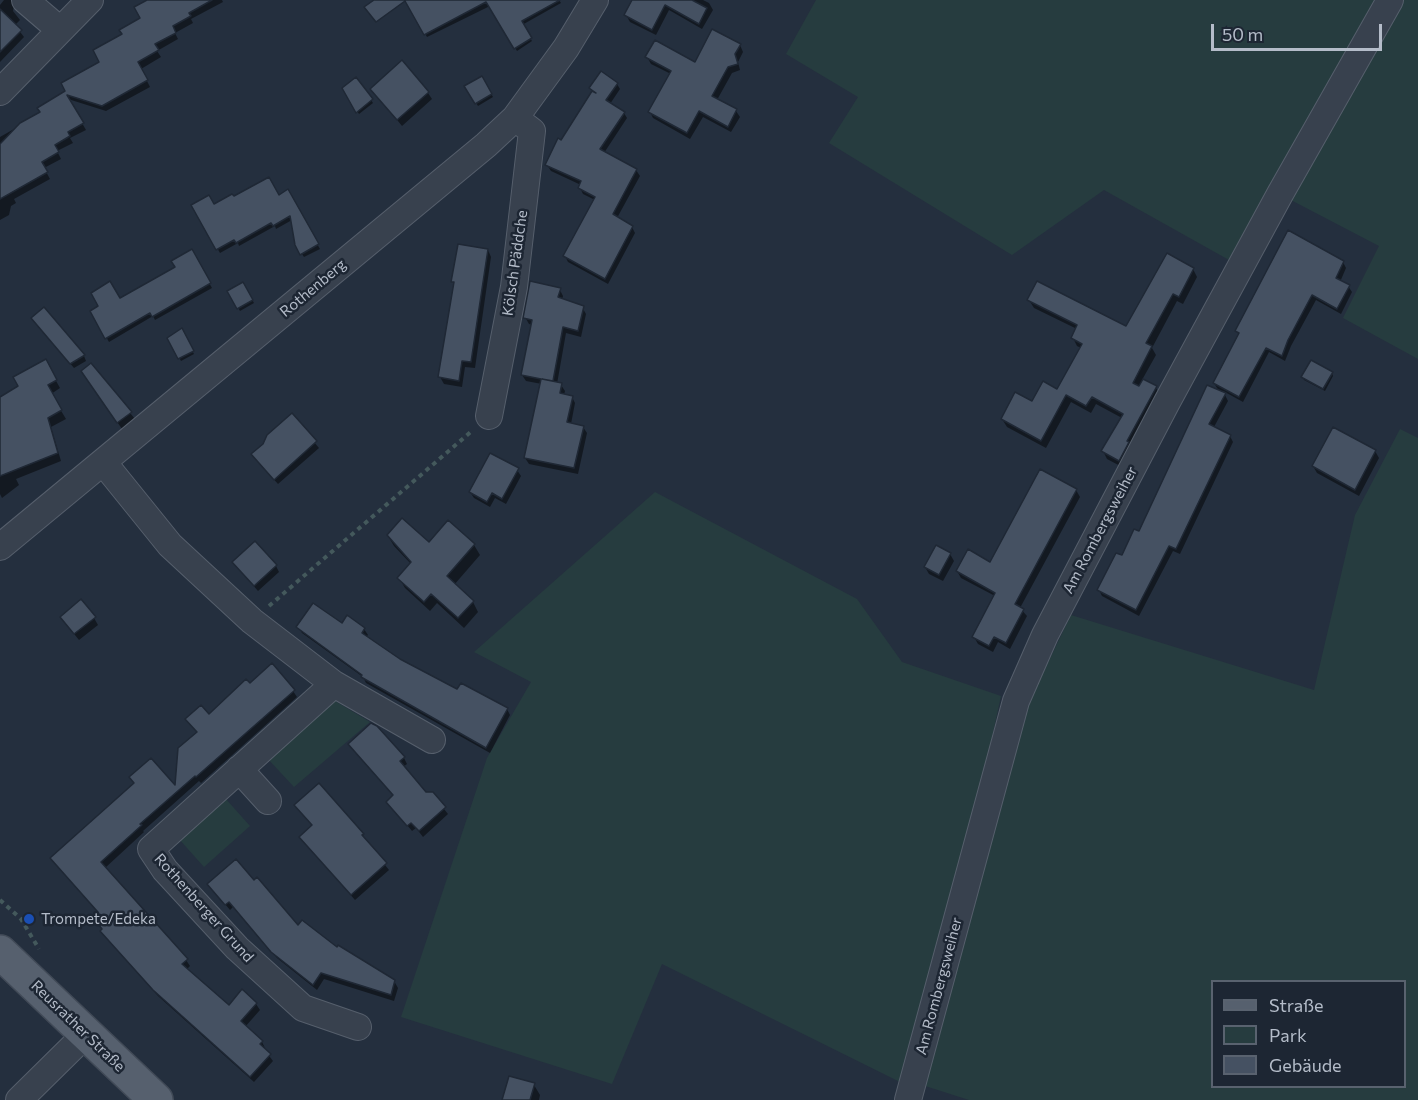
<!DOCTYPE html>
<html>
<head>
<meta charset="utf-8">
<style>
  body { margin:0 }
  #map { position:relative; width:1418px; height:1100px; overflow:hidden; background:#242f3e; font-family:Commissioner,sans-serif }
  canvas { display:block }
  .legend { position:absolute; left:1211px; top:980px; width:195px; height:108px; box-sizing:border-box; background:#1d2633; border:2px solid #59626f; margin:0; padding:8px 10px; list-style:none; font-size:18px; color:#b4bcc9 }
  .legend li { display:flex; align-items:center; gap:12px; height:30px }
  .legend b { width:30px; border:2px solid #59626f }
  .scale { position:absolute; left:1211px; top:24px; width:171px; height:27px; box-sizing:border-box; border:3px solid #b4bcc9; border-top:0; padding-left:8px; font-size:18px; line-height:21px; white-space:nowrap; color:#b4bcc9; -webkit-text-stroke:4px #1d2633; paint-order:stroke }
</style>
</head>
<body>
<div id="map">
<canvas width="1418" height="1100"></canvas>
<ul class="legend">
<li><b style="height:8px;background:#56606e"></b>Straße</li>
<li><b style="height:16px;background:#263c3f"></b>Park</li>
<li><b style="height:16px;background:#455162"></b>Gebäude</li>
</ul>
<div class="scale">50 m</div>
</div>
<script>
const ctx = document.querySelector('canvas').getContext('2d');
ctx.lineJoin = 'round';
function fill(path, color) {
  ctx.fillStyle = color;
  ctx.fill(path, 'evenodd');
}
function shape(rows) {
  const path = new Path2D();
  for (const r of rows) {
    path.moveTo(r[0], r[1]);
    for (let i = 2; i < r.length; i += 2) path.lineTo(r[i], r[i + 1]);
  }
  return path;
}
function strokePath(path, color, width, dash) {
  ctx.strokeStyle = color;
  ctx.lineWidth = width;
  ctx.lineCap = dash ? 'butt' : 'round';
  ctx.setLineDash(dash || []);
  ctx.stroke(path);
}
function write(font, color, halo, rows, align = 'center') {
  ctx.font = font + ' Commissioner,sans-serif';
  ctx.lineWidth = 5;
  ctx.setLineDash([]);
  ctx.textBaseline = 'middle';
  ctx.strokeStyle = halo;
  ctx.fillStyle = color;
  for (const [text, x, y, turn = 0] of rows) {
    ctx.save();
    ctx.translate(x, y);
    ctx.rotate((+turn || 0) * Math.PI / 180);
    ctx.textAlign = isNaN(turn) ? turn : align;
    if (halo) ctx.strokeText(text, 0, 0);
    ctx.fillText(text, 0, 0);
    ctx.restore();
  }
}
const green = shape([
  [816,0,1379,0,1229,260,1104,190,1012,255,829,143,858,97,786,54],
  [1401,0,1418,0,1418,359,1343,318,1379,246,1287,198],
  [1400,429,1418,438,1418,1100,969,1100,919,1084,1026,708,1071,615,1314,690,1355,515],
  [1212,982,1404,982,1404,1086,1212,1086],
  [655,492,857,599,902,662,1001,696,972,829,900,1082,662,964,612,1084,401,1017,487,758,531,682,474,652],
  [335,701,370,722,294,787,267,758],
  [225,798,250,826,204,867,179,839]
]);
const shadow = shape([
  [4,0,15,0,13,11,20,20,15,25,24,37,0,62,0,5],
  [151,0,222,0,223,2,191,19,193,23,175,33,178,39,157,51,161,57,141,69,150,87,106,111,68,99,86,130,70,138,73,143,57,151,61,159,44,168,50,179,14,199,16,203,11,206,9,215,0,220,0,137,42,113,101,62,124,35,142,19],
  [406,0,559,0,561,3,522,25,532,41,517,51,490,6,427,37],
  [634,0,703,0,709,3,713,10,702,29,669,10,656,35,630,22,626,15],
  [740,45,743,52,738,62,740,70,732,73,717,100,736,111,740,117,731,132,703,117,690,139,653,118,650,112,671,74,651,64,647,57,695,64],
  [482,78,493,97,478,106,466,87],
  [617,84,620,89,610,104,624,113,627,118,604,153,636,170,640,176,617,218,632,227,635,233,608,284,568,262,565,256,595,200,583,194,580,188,581,185,551,171,547,165,593,92,591,88],
  [344,88,371,100,373,103,359,114],
  [372,89,428,93,432,99,402,126],
  [287,191,320,249,304,257,296,245,292,220,276,229,275,226,239,246,238,243,220,253,193,206,214,206,234,198,279,197],
  [488,250,491,257,475,368,465,367,462,387,444,384,440,377,455,285,453,282],
  [191,251,212,288,155,320,153,316,109,342,92,312,119,300,177,268],
  [1343,262,1346,268,1340,282,1348,286,1352,292,1341,314,1316,300,1291,346,1285,361,1269,352,1243,402,1223,391,1228,401,1214,427,1230,436,1233,442,1180,554,1173,551,1139,616,1102,596,1099,590,1139,533,1220,393,1214,383,1240,336,1236,331],
  [1193,269,1197,277,1183,304,1177,301,1152,348,1156,355,1142,380,1156,388,1160,395,1124,468,1107,459,1103,451,1122,418,1096,404,1091,413,1071,402,1046,448,1007,427,1002,419,1057,391,1081,348,1077,346,1073,338,1077,329,1034,308,1029,300,1127,328],
  [243,284,254,303,240,311,229,292],
  [560,290,563,296,562,300,582,307,586,314,581,337,566,333,557,384,561,385,565,391,564,395,572,397,575,403,571,424,583,427,587,433,578,474,529,464,525,458,542,384,526,381,522,375,533,325,529,324,525,317],
  [44,309,84,356,86,361,74,368,36,324,33,319],
  [181,330,194,354,181,361,169,339],
  [45,361,60,388,51,394,66,419,51,427,61,461,16,479,19,485,2,498,0,494,0,412],
  [91,365,135,419,122,429,87,378],
  [1332,373,1333,376,1325,391,1304,380,1303,377],
  [292,416,319,448,278,484,256,460],
  [1375,451,1379,458,1359,496,1317,473,1313,466],
  [517,470,521,476,506,504,495,498,490,507,474,498,470,492],
  [1076,490,1080,497,1020,608,1027,616,1010,649,998,642,993,652,978,644,974,637,995,596,961,578,957,571,991,564],
  [388,536,429,544,474,545,480,555,454,585,473,602,478,612,464,628,437,603,430,611,405,588,399,578,411,564,394,546],
  [950,554,954,561,943,581,929,574,925,567],
  [276,566,279,572,258,591,238,568],
  [94,618,98,625,79,640,66,624],
  [342,625,364,629,368,635,366,637,399,660,458,691,507,709,510,715,490,753,366,683,363,677,302,633,298,627],
  [250,685,293,691,297,697,201,783,199,781,143,831,144,832,105,868,186,960,190,966,187,969,229,1007,256,1004,260,1010,245,1027,262,1042,265,1048,264,1049,273,1061,254,1082,158,996,106,937,98,912,52,858,176,788,198,733,187,719,209,716],
  [350,744,404,758,407,764,403,767,425,793,432,794,448,814,423,837,416,828,412,831,388,802,394,796],
  [319,785,363,835,366,841,389,870,355,900,305,843,313,826,300,811],
  [209,885,298,927,394,981,398,988,394,1001,324,979,317,990,277,958,233,907,230,910],
  [534,1085,540,1095,539,1100,504,1100]
]);
const building = shape([
  [147,0,212,0,189,13,191,16,173,26,176,33,155,44,159,50,138,62,148,80,102,106,67,95,84,123,68,132,70,136,55,145,59,152,42,162,48,172,0,199,0,144,20,123,40,112,37,108,65,91,61,83,99,62,93,50,122,34,119,30,140,18,134,7,147,0],
  [374,0,560,0,522,21,532,38,514,49,486,2,424,35,405,1,376,22,364,7,374,0],
  [632,0,692,0,707,8,699,24,665,5,652,30,624,15,632,0],
  [0,9,22,30,0,52,0,9],
  [712,29,741,44,735,54,738,64,728,67,712,96,737,109,728,127,699,111,687,133,648,112,671,71,645,57,655,40,695,62,712,29],
  [402,60,429,92,397,120,370,89,402,60],
  [601,71,618,83,606,100,625,112,600,149,637,169,613,214,633,226,605,279,563,256,595,197,578,188,581,181,545,165,558,138,561,140,592,91,596,93,589,88,601,71],
  [482,76,492,94,475,104,464,86,482,76],
  [356,77,373,99,356,113,342,88,356,77],
  [269,177,279,195,288,189,319,244,300,255,295,245,290,216,273,226,271,223,236,243,234,240,216,250,191,205,209,195,214,204,232,194,234,196,269,177],
  [1288,230,1344,261,1336,278,1350,285,1337,309,1312,295,1288,340,1282,356,1266,348,1239,397,1213,383,1239,333,1235,331,1288,230],
  [458,244,488,249,471,362,462,361,459,381,438,377,454,282,451,282,458,244],
  [192,249,211,283,152,317,150,313,105,339,90,311,98,306,91,293,110,281,120,298,175,267,171,261,192,249],
  [1167,253,1194,268,1179,297,1173,294,1146,343,1152,346,1133,383,1139,386,1143,379,1157,386,1127,441,1129,442,1119,461,1101,451,1123,414,1092,397,1086,406,1066,395,1041,441,1001,419,1015,392,1032,401,1043,381,1057,389,1082,344,1071,338,1077,325,1027,300,1037,281,1126,326,1167,253],
  [530,281,561,288,558,297,584,306,578,331,563,327,553,381,542,379,562,383,560,393,573,396,567,422,584,426,574,468,524,458,541,379,521,375,532,320,523,318,530,281],
  [243,282,253,300,237,309,227,291,243,282],
  [44,307,85,355,70,364,31,318,44,307],
  [182,328,194,351,178,359,167,338,182,328],
  [46,359,57,380,48,385,62,410,48,418,58,453,0,476,0,397,18,386,13,377,46,359],
  [1311,360,1333,372,1323,389,1301,377,1311,360],
  [91,363,132,412,117,423,81,371,91,363],
  [1207,385,1226,393,1209,424,1231,435,1176,549,1169,546,1136,610,1097,590,1116,553,1122,555,1134,529,1139,531,1207,385],
  [292,413,317,441,274,480,251,454,263,444,267,435,292,413],
  [1333,427,1376,450,1355,490,1312,466,1333,427],
  [490,453,519,468,502,499,492,493,487,502,469,492,490,453],
  [1040,469,1077,489,1015,604,1024,609,1006,643,994,637,989,646,972,637,995,593,956,571,968,549,990,562,1040,469],
  [402,518,429,542,448,520,475,544,447,576,474,601,458,618,431,594,424,602,397,578,411,562,387,535,402,518],
  [255,541,277,565,254,586,232,562,255,541],
  [936,545,951,553,939,575,924,567,936,545],
  [81,599,96,617,74,634,60,617,81,599],
  [313,603,342,623,347,615,365,628,362,633,400,659,457,689,461,683,508,708,486,748,361,677,362,675,296,627,313,603],
  [272,663,295,690,196,777,195,776,140,824,142,825,101,862,188,959,182,964,229,1005,242,989,257,1003,241,1021,263,1041,260,1044,271,1054,250,1077,153,990,100,931,102,929,92,916,97,911,50,858,134,783,129,777,151,758,175,785,178,748,197,732,185,719,201,705,209,714,246,679,250,683,272,663],
  [371,723,377,726,405,757,400,761,426,792,433,792,446,807,419,831,411,823,407,826,386,802,393,795,348,744,371,723],
  [319,783,364,834,362,835,387,863,351,895,299,837,312,825,294,805,319,783],
  [236,859,254,880,257,877,298,925,302,920,337,947,338,945,395,980,391,995,321,973,313,985,271,952,229,902,225,905,207,884,236,859],
  [509,1076,535,1083,530,1100,502,1100,509,1076]
]);
const path = shape([
  [269,606,473,430],
  [0,900,21,919,39,949]
]);
const minor = shape([
  [25,0,60,30],
  [0,92,90,0],
  [489,416,514,287,532,131,515,118],
  [103,462,170,545,252,621,334,684],
  [0,547,486,145,515,118,566,48,595,0],
  [239,769,268,801],
  [358,1027,303,1008,237,948,165,870,151,849,334,684,432,740],
  [19,1100,86,1034],
  [908,1100,1016,701,1045,635,1167,402,1280,194,1390,0]
]);
const major = shape([
  [0,952,156,1100]
]);
const markers = [
  [29,919,6,"#1a4fb4"]
];
const streetNames = [
  ["Kölsch Päddche",515,263,-82],
  ["Rothenberg",313,288,-40],
  ["Am Rombergsweiher",1100,530,-62],
  ["Rothenberger Grund",204,908,48],
  ["Am Rombergsweiher",939,986,-75],
  ["Reusrather Straße",78,1026,44]
];
const poiNames = [
  ["Trompete/Edeka",41,919]
];
fill(green, '#263c3f');
fill(shadow, '#0007');
fill(building, '#455162');
strokePath(building, '#1f2835', 1.5);
strokePath(minor, '#565f6c', 28);
strokePath(major, '#414a57', 36);
strokePath(path, '#44595c', 4, [4.5, 4.5]);
strokePath(minor, '#38414e', 26);
strokePath(major, '#56606e', 33);
for (const [x, y, r, color] of markers) {
  const dot = new Path2D();
  dot.arc(x, y, r, 0, 2 * Math.PI);
  ctx.fillStyle = color;
  ctx.fill(dot);
  strokePath(dot, '#1d2633', 2);
}
write('15px', '#b4bcc9', '#1d2633', streetNames);
write('15px', '#b4bcc9', '#1d2633', poiNames, 'left');
</script>
</body>
</html>
